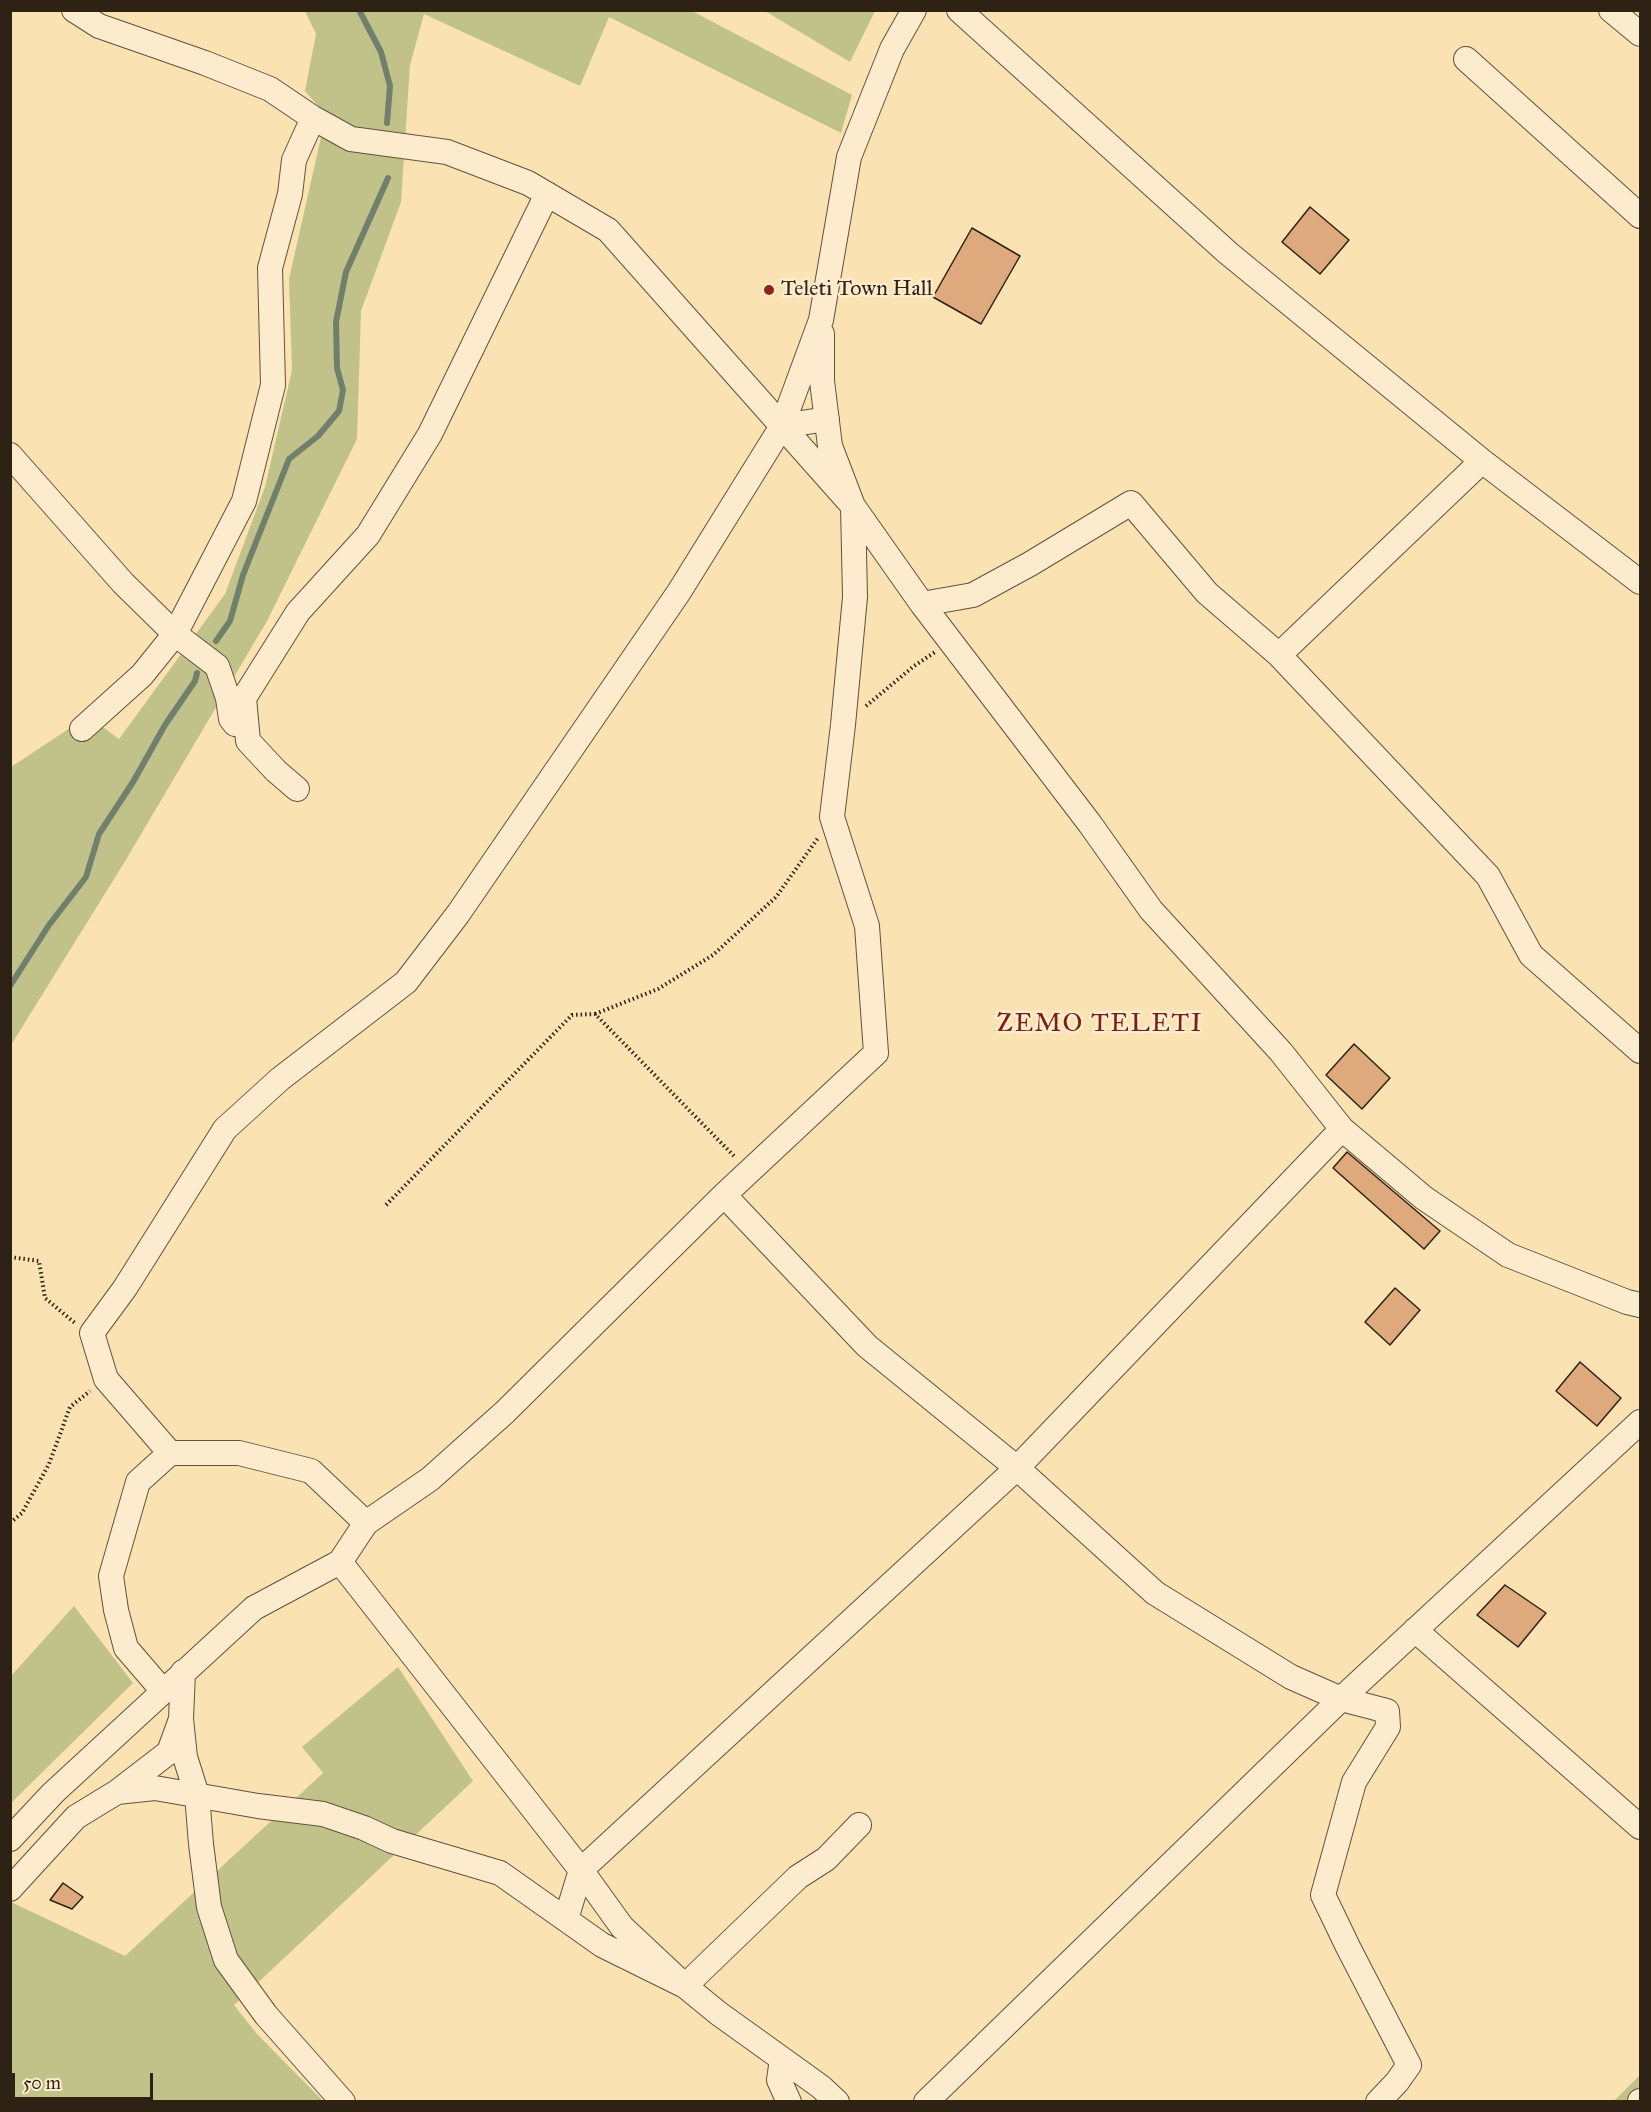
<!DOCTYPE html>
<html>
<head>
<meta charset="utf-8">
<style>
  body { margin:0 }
  #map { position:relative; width:1651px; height:2112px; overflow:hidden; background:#fae2b2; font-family:"IM FELL Great Primer",serif }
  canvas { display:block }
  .frame { position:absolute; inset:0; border:12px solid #2d2214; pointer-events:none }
  .scale { position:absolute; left:12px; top:2073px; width:141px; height:27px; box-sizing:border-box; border:3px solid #2d2214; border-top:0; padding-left:8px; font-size:18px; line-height:21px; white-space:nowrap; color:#2d2214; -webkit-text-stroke:4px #fceccd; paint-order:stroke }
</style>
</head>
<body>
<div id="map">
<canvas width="1651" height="2112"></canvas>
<div class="frame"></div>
<div class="scale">50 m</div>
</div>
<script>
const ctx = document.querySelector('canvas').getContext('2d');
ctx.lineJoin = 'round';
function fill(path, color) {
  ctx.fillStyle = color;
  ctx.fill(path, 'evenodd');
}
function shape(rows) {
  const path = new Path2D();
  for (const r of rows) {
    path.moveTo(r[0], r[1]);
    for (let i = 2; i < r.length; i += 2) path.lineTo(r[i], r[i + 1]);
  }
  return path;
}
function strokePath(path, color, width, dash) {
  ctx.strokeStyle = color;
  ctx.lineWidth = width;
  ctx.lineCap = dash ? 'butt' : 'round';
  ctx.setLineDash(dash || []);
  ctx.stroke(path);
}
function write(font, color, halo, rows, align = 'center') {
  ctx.font = font + ' "IM FELL Great Primer",serif';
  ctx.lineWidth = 5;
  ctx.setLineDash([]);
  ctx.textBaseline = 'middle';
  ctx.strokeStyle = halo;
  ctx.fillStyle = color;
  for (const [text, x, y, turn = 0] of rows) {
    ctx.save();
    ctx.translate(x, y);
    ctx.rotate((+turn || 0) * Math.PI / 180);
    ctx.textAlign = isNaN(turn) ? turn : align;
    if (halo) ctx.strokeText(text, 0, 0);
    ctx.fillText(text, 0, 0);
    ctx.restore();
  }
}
const green = shape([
  [305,11,692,11,852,95,841,133,609,17,580,86,424,14,410,65,401,202,361,311,357,439,267,621,124,863,11,1045,11,767,88,716,119,739,225,594,265,487,292,370,289,279,326,115,305,91,316,34],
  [765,11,875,11,850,62],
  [74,1606,133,1683,11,1803,11,1676],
  [398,1667,473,1781,234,2005,257,2034,323,2101,11,2102,11,1902,125,1956,323,1773,302,1747],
  [1640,2075,1640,2101,1614,2101]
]);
const stream = shape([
  [359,10,381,52,390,86,387,123],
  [216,641,230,621,243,575,289,459,318,436,339,411,343,390,337,368,336,322,346,272,388,178],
  [10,986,49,925,86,877,99,834,133,782,165,725,195,681,197,673]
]);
const building = shape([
  [1310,207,1349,240,1320,274,1282,242,1310,207],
  [972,228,1020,256,981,324,933,297,972,228],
  [1354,1044,1390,1078,1362,1109,1326,1075,1354,1044],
  [1347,1152,1440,1231,1424,1249,1333,1168,1347,1152],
  [1395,1288,1420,1310,1390,1345,1365,1322,1395,1288],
  [1580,1362,1621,1398,1597,1426,1556,1391,1580,1362],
  [1505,1585,1546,1613,1518,1647,1477,1615,1505,1585],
  [63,1883,83,1897,72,1909,50,1900,63,1883]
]);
const path = shape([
  [866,706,914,666,935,652],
  [595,1014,658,989,713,955,776,897,818,838],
  [386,1205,572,1015,595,1014,736,1158],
  [10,1257,39,1261,45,1298,76,1324],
  [10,1523,22,1513,49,1464,70,1407,90,1391]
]);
const minor = shape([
  [74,10,99,26,205,63,270,89,313,118,351,139,447,152,528,183,608,230,853,506,922,604,1090,824,1151,910,1281,1052,1342,1129,1424,1198,1508,1255,1627,1302,1640,1305],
  [959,10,1228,253,1482,461,1640,582],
  [1611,10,1640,34],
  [1466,59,1640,216],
  [782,426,827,419],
  [10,455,123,583,175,634,217,666,228,698,231,719,235,724],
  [922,604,973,595,1030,564,1131,503,1207,593,1279,655,1488,876,1531,955,1640,1051],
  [1279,655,1482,461],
  [82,729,142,675,175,634,244,501,273,385,270,268,290,194,294,160,313,118],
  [297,789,276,771,248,741,244,698,298,612,368,535,430,434,547,194],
  [724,1195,867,1346,1017,1468,1155,1593,1291,1677,1341,1699,1387,1711,1388,1727,1354,1782,1323,1895,1348,1947,1409,2065,1397,2082,1378,2102],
  [366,1523,311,1471,239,1453,170,1453,106,1379,92,1333,125,1288,225,1129,280,1079,406,982,458,914,679,592,782,426,821,320,849,157,892,49,914,10],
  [340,1562,581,1870,622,1927,685,1986,718,2013,821,2087,837,2102],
  [1415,1630,1640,1827],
  [163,1691,126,1648,116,1610,111,1576,138,1482,170,1453],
  [181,1719,185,1757,197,1795,201,1844,209,1907,226,1960,266,2015,343,2102],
  [117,1792,155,1788,258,1806,323,1814,364,1828,392,1841,500,1873,602,1945,685,1986,798,1877,826,1859,859,1825],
  [10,1839,53,1793,254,1608,340,1562,366,1523,430,1479,505,1412,724,1195,876,1053,867,926,832,817,843,725,855,597,853,506,830,446,822,381,822,334],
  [10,1889,76,1817,117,1792,169,1752,181,1719,183,1672],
  [566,1919,581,1870,1017,1468,1342,1129],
  [782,2059,779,2080,789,2102],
  [926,2102,1341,1699,1640,1422],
  [1640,2102,1640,2101]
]);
const markers = [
  [769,290,6,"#8f2418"]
];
const poiNames = [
  ["Teleti Town Hall",781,290]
];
const quarterNames = [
  ["ZEMO TELETI",1100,1025]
];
fill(green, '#c1c28a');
strokePath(stream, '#71806d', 6);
fill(building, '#dda97d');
strokePath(building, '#2d2214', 1.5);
strokePath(minor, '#60523c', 26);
strokePath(path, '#2d2214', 4, [1.5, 3]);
strokePath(minor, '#fceccd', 24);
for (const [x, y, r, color] of markers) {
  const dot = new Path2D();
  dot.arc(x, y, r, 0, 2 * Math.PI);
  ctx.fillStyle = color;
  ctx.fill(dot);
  strokePath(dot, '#fceccd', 2);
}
write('22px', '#2d2214', '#fceccd', poiNames, 'left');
ctx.letterSpacing = '1.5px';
write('26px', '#7a1f14', '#fceccd', quarterNames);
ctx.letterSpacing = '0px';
</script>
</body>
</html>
